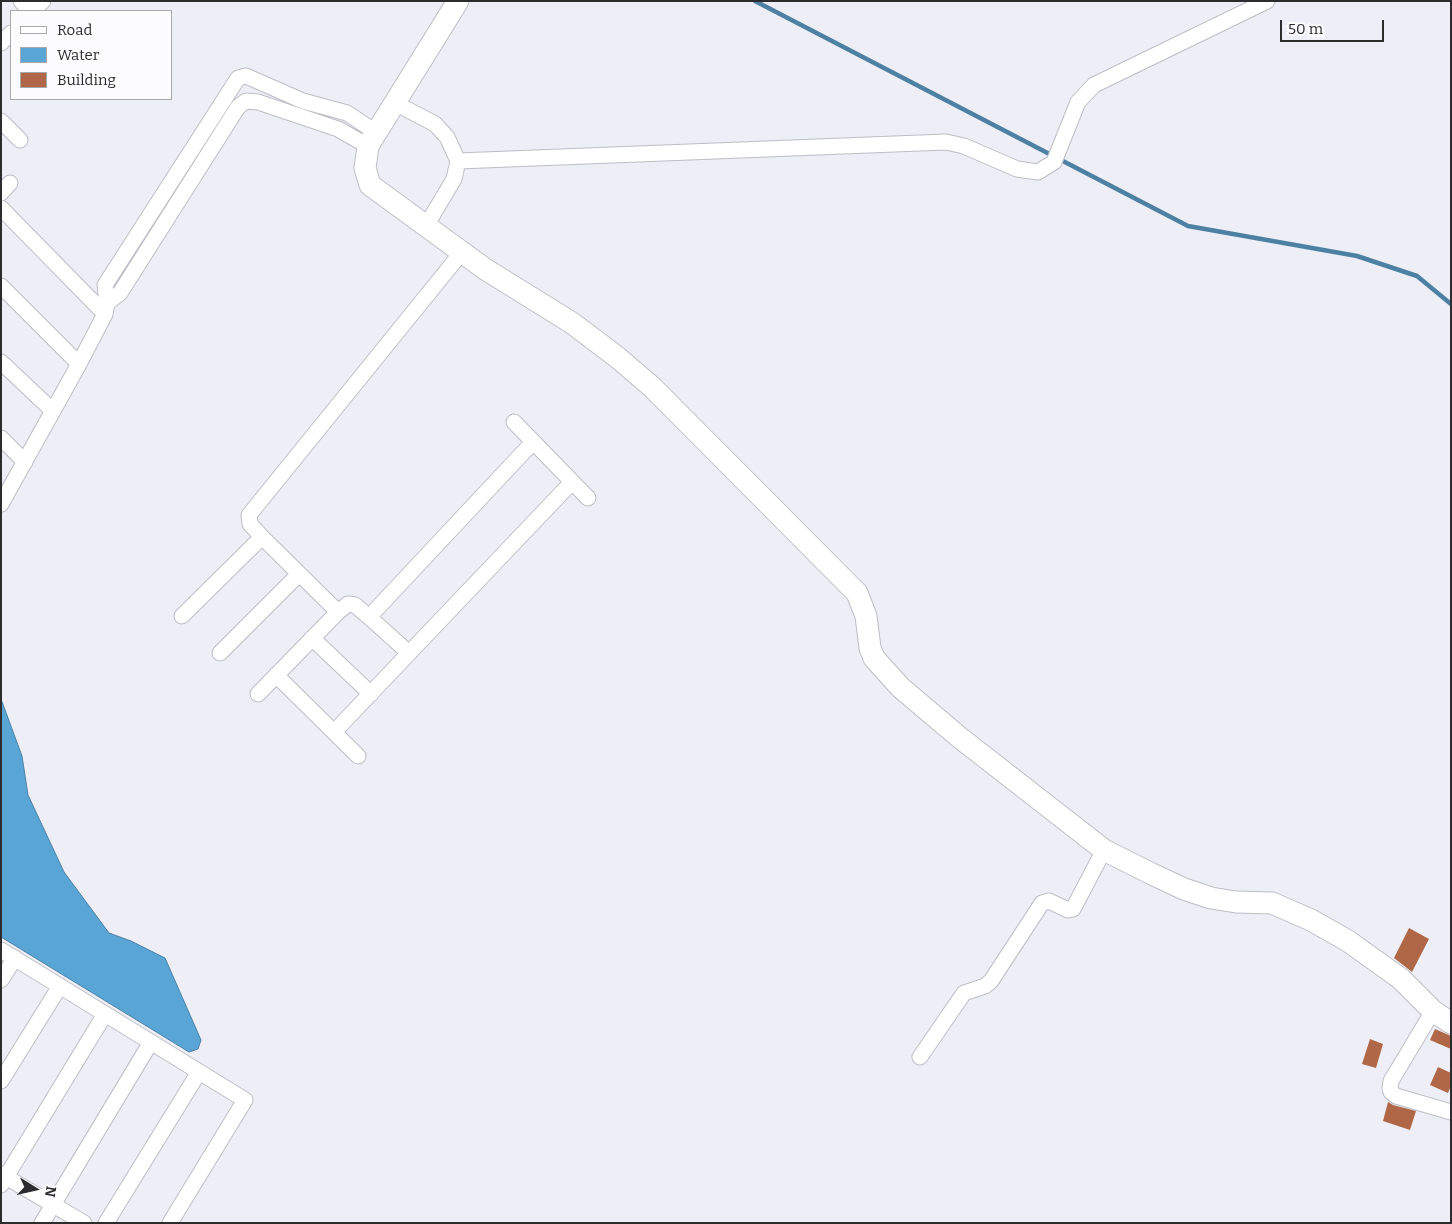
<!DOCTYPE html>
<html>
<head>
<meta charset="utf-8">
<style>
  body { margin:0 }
  #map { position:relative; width:1452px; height:1224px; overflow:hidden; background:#eeeef7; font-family:Bitter,serif }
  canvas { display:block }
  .frame { position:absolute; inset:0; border:2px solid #2c2c2f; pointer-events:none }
  .legend { position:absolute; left:10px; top:10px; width:162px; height:90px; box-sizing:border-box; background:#fcfcfe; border:1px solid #a9a9ab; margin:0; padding:6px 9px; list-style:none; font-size:15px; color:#2c2c2f }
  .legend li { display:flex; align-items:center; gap:10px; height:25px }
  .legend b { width:25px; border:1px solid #a9a9ab }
  .north { position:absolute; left:10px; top:1164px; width:50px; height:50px; -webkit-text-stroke:4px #fcfcfe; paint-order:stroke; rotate:100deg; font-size:14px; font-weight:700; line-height:20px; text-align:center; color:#2c2c2f }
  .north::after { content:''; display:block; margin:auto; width:18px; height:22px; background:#2c2c2f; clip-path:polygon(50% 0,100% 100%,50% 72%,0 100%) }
  .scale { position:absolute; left:1280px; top:20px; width:104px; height:22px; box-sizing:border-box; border:2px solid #2c2c2f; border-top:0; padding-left:6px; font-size:15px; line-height:18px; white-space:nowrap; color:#2c2c2f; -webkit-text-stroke:4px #fcfcfe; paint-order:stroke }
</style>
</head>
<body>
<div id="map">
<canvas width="1452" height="1224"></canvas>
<div class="frame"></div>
<ul class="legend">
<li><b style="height:6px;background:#fff"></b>Road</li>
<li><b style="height:14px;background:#59a5d5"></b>Water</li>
<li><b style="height:14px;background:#af6747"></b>Building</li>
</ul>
<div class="north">N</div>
<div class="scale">50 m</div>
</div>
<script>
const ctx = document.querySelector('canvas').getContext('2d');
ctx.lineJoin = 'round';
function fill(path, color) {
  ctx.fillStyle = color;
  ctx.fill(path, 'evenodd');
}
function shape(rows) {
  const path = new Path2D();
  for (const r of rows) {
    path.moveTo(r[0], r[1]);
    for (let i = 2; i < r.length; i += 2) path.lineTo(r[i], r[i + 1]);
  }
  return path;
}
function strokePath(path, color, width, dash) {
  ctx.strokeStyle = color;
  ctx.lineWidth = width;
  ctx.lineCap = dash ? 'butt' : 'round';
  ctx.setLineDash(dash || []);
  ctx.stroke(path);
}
const water = shape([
  [1,699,22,756,28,795,64,872,109,933,131,941,165,958,201,1040,198,1049,189,1052,1,937,1,699]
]);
const stream = shape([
  [755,1,1188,226,1357,256,1417,276,1451,304]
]);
const building = shape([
  [1409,928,1429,939,1412,972,1394,958],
  [1435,1029,1451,1036,1451,1049,1430,1040],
  [1370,1039,1383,1044,1376,1068,1362,1064],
  [1438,1067,1451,1073,1451,1086,1448,1093,1430,1085],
  [1388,1102,1393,1105,1416,1111,1410,1130,1383,1121]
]);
const street = shape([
  [21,1,30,11],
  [33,11,43,1],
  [1,43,11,33],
  [395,103,435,124,447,137,458,161,454,179,426,226],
  [1,121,20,140],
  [458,161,946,142,964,146,1017,169,1038,172,1054,162,1078,102,1094,85,1267,1],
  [1,193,10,183],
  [1,208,105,314],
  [1,286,79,364],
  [107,303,120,293,238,107,246,101,258,102,338,129,368,146],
  [1,362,53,411],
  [514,422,588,498],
  [1,438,25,462],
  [1,504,79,364,105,314,107,303,105,285,238,78,246,76,303,101,347,113,377,133],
  [338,612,262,537,250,524,249,515,462,252],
  [182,616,262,537],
  [369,617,533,442],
  [312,638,371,694],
  [220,653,299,574],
  [276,675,358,756],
  [258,694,338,612,348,604,355,605,369,617,409,653],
  [334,732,572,482],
  [1,950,245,1100,170,1223],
  [1,980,15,958],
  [1433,1011,1391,1081,1390,1088,1391,1092,1396,1096,1451,1112],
  [920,1057,964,993,985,986,991,981,1042,903,1049,901,1068,910,1073,909,1104,850],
  [1,1081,60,986],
  [1,1174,84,1223],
  [1,1185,105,1014],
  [42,1223,151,1042],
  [106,1223,199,1072]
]);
const secondary = shape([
  [458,1,368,146,365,168,370,185,485,269,572,323,617,357,652,387,857,593,866,616,870,648,874,658,900,687,959,737,1104,850,1152,874,1184,889,1211,898,1236,902,1272,903,1311,920,1348,941,1401,979,1433,1011,1451,1023]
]);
fill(water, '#59a5d5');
strokePath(water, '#4c81a3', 1);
strokePath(stream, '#4c81a3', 4.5);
fill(building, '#af6747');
strokePath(street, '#bdbdc6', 17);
strokePath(secondary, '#bdbdc6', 23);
strokePath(street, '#fff', 15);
strokePath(secondary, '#fff', 21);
</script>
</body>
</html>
